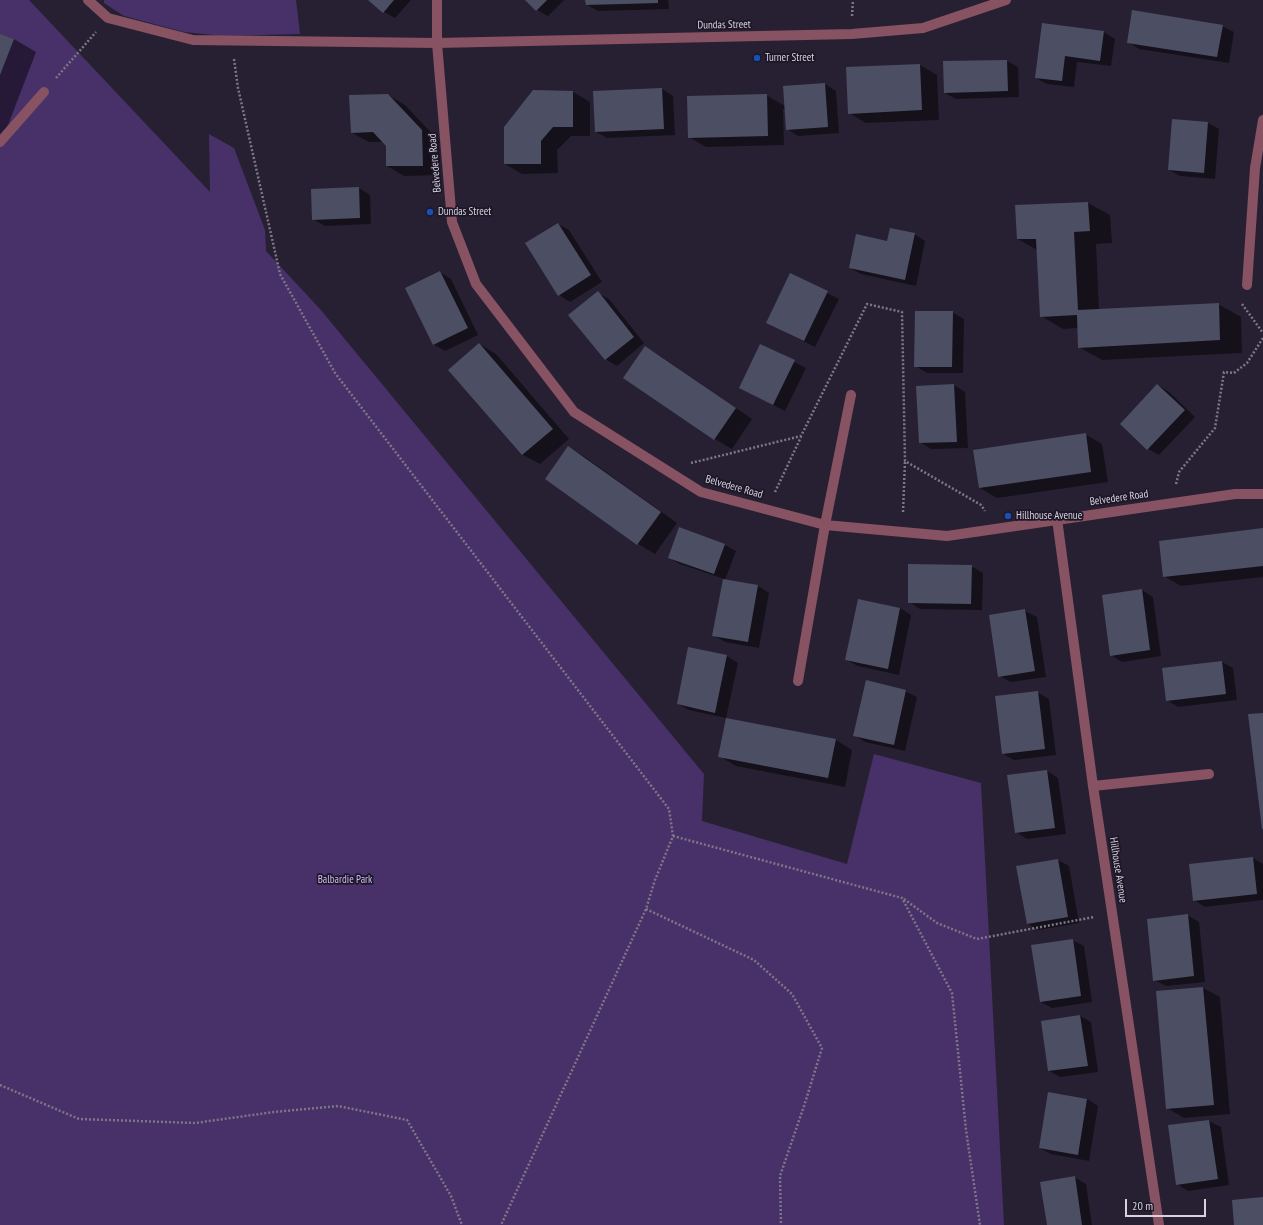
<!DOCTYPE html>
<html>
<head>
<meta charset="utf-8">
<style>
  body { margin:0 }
  #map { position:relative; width:1263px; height:1225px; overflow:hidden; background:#272032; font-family:"PT Sans Narrow",sans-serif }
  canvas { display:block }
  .scale { position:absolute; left:1125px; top:1199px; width:81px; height:18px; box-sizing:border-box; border:2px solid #d6d2de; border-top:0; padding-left:5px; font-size:12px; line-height:14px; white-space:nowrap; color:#d6d2de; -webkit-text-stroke:3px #1d1728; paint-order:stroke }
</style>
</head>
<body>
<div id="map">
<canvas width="1263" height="1225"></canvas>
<div class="scale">20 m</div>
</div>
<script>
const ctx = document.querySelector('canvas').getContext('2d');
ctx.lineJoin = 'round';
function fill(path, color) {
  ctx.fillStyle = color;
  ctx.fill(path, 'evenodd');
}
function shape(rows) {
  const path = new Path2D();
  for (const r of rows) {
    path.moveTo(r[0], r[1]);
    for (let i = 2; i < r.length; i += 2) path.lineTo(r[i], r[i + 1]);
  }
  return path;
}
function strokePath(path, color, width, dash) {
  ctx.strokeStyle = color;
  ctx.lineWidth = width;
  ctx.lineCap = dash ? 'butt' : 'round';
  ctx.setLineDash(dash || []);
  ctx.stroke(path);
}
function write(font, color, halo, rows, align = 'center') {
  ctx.font = font + ' "PT Sans Narrow",sans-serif';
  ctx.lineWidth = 3.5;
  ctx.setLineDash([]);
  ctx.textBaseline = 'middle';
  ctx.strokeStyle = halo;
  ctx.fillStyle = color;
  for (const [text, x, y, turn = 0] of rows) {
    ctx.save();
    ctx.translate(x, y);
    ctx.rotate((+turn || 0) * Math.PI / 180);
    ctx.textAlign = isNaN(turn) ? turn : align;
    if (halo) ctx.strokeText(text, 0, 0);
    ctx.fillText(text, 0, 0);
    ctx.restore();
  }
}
const green = shape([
  [0,0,29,0,210,192,209,134,234,148,265,230,266,251,320,309,704,774,702,821,847,864,874,754,981,783,1004,1225,0,1225],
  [104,0,296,0,300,34,223,36,184,32,124,16,104,3]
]);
const shadow = shape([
  [370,0,411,0,395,18,384,12],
  [527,0,564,0,548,16,537,10],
  [586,0,668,0,669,9,598,11,587,5],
  [1043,24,1104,32,1115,39,1111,66,1077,62,1074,87,1047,84,1036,78],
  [1222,26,1234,32,1229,63,1139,49,1128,42],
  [0,35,14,39,36,52,0,146],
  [1007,61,1018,67,1019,97,956,99,945,93,944,62],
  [920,65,937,75,939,120,866,123,849,113],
  [825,84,836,91,839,133,798,136,787,129,785,109,783,109,784,145,706,147,689,137,766,95,785,106,784,87],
  [662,89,673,96,675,135,607,138,596,132],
  [573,92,590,102,590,136,571,136,557,150,558,173,522,174,505,164],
  [388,95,405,105,439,141,440,175,404,176,387,166,387,145,384,142,369,142,352,133],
  [1208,123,1219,129,1215,179,1180,176,1169,170],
  [359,188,370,195,371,224,325,226,313,219],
  [1088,203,1110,215,1112,243,1096,244,1099,310,1218,304,1241,317,1242,353,1102,360,1079,347,1078,328,1063,329,1041,316,1037,250,1018,239,1016,206],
  [558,224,569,230,602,282,570,302,559,295],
  [914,234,925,241,916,286,861,274,850,268,888,242],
  [440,272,451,279,478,335,445,351,433,344],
  [791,275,839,299,815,347,767,323],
  [598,293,609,299,644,343,617,366,605,359],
  [952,312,964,319,963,373,927,373,915,366],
  [479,344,496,354,569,439,540,464,523,455,450,370],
  [761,345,806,368,785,411,740,388],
  [645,347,662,357,752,419,732,449,715,439],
  [954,385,965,392,968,448,931,449,920,442],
  [1158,385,1169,392,1195,417,1159,455,1148,449],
  [1085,434,1102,444,1108,482,997,498,980,488],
  [568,447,585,457,677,523,655,554,638,544,546,478],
  [1263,529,1263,577,1181,586,1164,576],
  [725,545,736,551,725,580,758,586,769,593,759,648,725,642,713,635,724,579,680,564,669,558],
  [971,566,983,573,982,610,920,609,909,602],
  [1142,590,1153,597,1161,656,1122,662,1111,655],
  [900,608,911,615,899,675,858,666,846,660],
  [1025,611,1037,617,1046,677,1011,682,999,676],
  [727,656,738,663,726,718,689,710,678,704],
  [1222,662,1233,668,1237,700,1178,707,1167,700],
  [905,691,917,697,905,751,865,742,854,735],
  [1037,692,1049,699,1056,755,1014,760,1003,754],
  [836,740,852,750,845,787,736,766,719,756],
  [1047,771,1058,778,1066,834,1027,839,1016,832],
  [1253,858,1263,864,1263,900,1205,907,1194,900],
  [1058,860,1069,866,1079,923,1039,930,1028,924],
  [1187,915,1199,922,1205,982,1166,986,1154,980],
  [1072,940,1084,946,1092,1002,1052,1008,1041,1002],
  [1203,988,1220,997,1230,1114,1184,1118,1167,1108,1157,992],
  [1080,1016,1091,1022,1098,1072,1060,1077,1049,1071],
  [1087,1099,1098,1106,1089,1161,1051,1154,1040,1148],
  [1209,1121,1221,1127,1229,1185,1188,1191,1177,1184,1169,1126],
  [1074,1177,1086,1184,1092,1225,1048,1225]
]);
const building = shape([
  [368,0,394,0,383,13],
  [525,0,547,0,536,11],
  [585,0,658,0,658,3,586,5],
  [1132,10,1223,25,1217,57,1127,43],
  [1042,23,1104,31,1100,61,1065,56,1062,81,1035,78],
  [0,34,14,39,0,75],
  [1007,60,1008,91,944,93,943,61],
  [920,64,922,110,848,114,846,67],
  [825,83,828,127,786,130,783,86],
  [662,88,664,129,595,132,593,91],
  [533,90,573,91,573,127,553,127,541,141,541,164,504,164,504,127],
  [388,94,422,130,423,166,386,166,386,146,373,132,351,133,349,95],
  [767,94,768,136,688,138,687,96],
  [1172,119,1208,122,1204,173,1168,170],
  [359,187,360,218,312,220,311,189],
  [1088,202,1090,231,1074,232,1078,310,1219,303,1220,340,1078,348,1077,315,1040,317,1036,239,1017,239,1015,205],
  [558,223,591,275,558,296,525,243],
  [890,228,915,233,905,280,849,268,856,234,887,241],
  [440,271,468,328,433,345,405,288],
  [790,273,828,291,804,341,766,323],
  [598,291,634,337,605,360,568,315],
  [915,311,953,311,952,367,914,367],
  [479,343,553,429,522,455,448,370],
  [760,344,795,360,773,405,739,388],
  [645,346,736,408,714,440,623,378],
  [954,384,957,442,919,443,916,386],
  [1157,384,1185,410,1147,450,1120,424],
  [1086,433,1091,472,979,488,973,450],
  [568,446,661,512,637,545,545,479],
  [679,527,725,544,714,574,668,558],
  [1263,528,1263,566,1163,577,1159,541],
  [908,564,972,565,971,604,908,603],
  [723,579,758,585,748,642,712,636],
  [1142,589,1150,650,1110,656,1102,595],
  [858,599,900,608,888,669,845,660],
  [1025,609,1035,671,998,677,989,615],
  [688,647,727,655,715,713,677,704],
  [1222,661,1226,694,1166,701,1162,668],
  [866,680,906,690,894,745,853,736],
  [1038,691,1045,749,1002,754,995,696],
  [1263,713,1263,829,1262,829,1248,714],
  [726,718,836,739,828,778,718,757],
  [1047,770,1055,828,1015,833,1007,775],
  [1253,857,1257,894,1193,901,1189,864],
  [1058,859,1068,917,1027,924,1016,866],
  [1188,914,1194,976,1153,981,1147,919],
  [1073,939,1081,996,1040,1002,1031,945],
  [1203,987,1214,1105,1166,1109,1156,991],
  [1080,1015,1088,1066,1048,1071,1041,1021],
  [1048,1092,1087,1099,1078,1155,1039,1148],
  [1209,1120,1218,1179,1176,1185,1168,1125],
  [1075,1176,1082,1225,1047,1225,1040,1182],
  [1263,1197,1263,1225,1234,1225,1232,1200]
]);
const path = shape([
  [852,16,853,0],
  [234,59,238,88,280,274,335,373,669,809,673,836,655,880,646,909,501,1225],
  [56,78,96,32],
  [1242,304,1263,333],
  [691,463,801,436,867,304,902,312,905,461,981,505,985,511],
  [1176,484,1179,472,1215,428,1224,372,1234,373,1247,363,1263,338],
  [775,492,801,437],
  [903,512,905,461],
  [673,836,902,898,952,993,966,1130,980,1225],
  [904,899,937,923,977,939,1094,917],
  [646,909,754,960,792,994,822,1048,805,1103,780,1176,781,1225],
  [0,1085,79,1119,195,1123,274,1112,338,1106,407,1120,451,1196,462,1225]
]);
const minor = shape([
  [88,0,108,18,193,40,437,43,852,34,923,28,1006,0],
  [437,0,437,43,452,222,476,284,574,412,701,492,825,525,947,536,1235,494,1263,494],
  [0,142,44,92],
  [1247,285,1255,168,1263,120],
  [1057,519,1093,786,1159,1225],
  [798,681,825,525,851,395],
  [1093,786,1209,774]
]);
const markers = [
  [757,58,4,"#1a4fb4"],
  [430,212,4,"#1a4fb4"],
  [1008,516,4,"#1a4fb4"]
];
const streetNames = [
  ["Dundas Street",724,25,-1],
  ["Belvedere Road",435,163,-95],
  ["Belvedere Road",734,487,16],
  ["Belvedere Road",1119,498,-8],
  ["Hillhouse Avenue",1118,870,81]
];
const poiNames = [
  ["Turner Street",765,58],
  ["Dundas Street",438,212],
  ["Hillhouse Avenue",1016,516]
];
const parkNames = [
  ["Balbardie Park",345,880]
];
fill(green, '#483068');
fill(shadow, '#0007');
fill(building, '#4c4e63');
strokePath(path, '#7d7887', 2.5, [2, 2]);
strokePath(minor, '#875262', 10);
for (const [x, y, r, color] of markers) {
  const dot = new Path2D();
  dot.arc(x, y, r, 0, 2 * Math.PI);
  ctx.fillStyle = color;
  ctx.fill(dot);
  strokePath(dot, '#1d1728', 1.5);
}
write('11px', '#d6d2de', '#1d1728', streetNames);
write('11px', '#d6d2de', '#1d1728', poiNames, 'left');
write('11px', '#cfbaf2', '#1d1728', parkNames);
</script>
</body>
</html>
